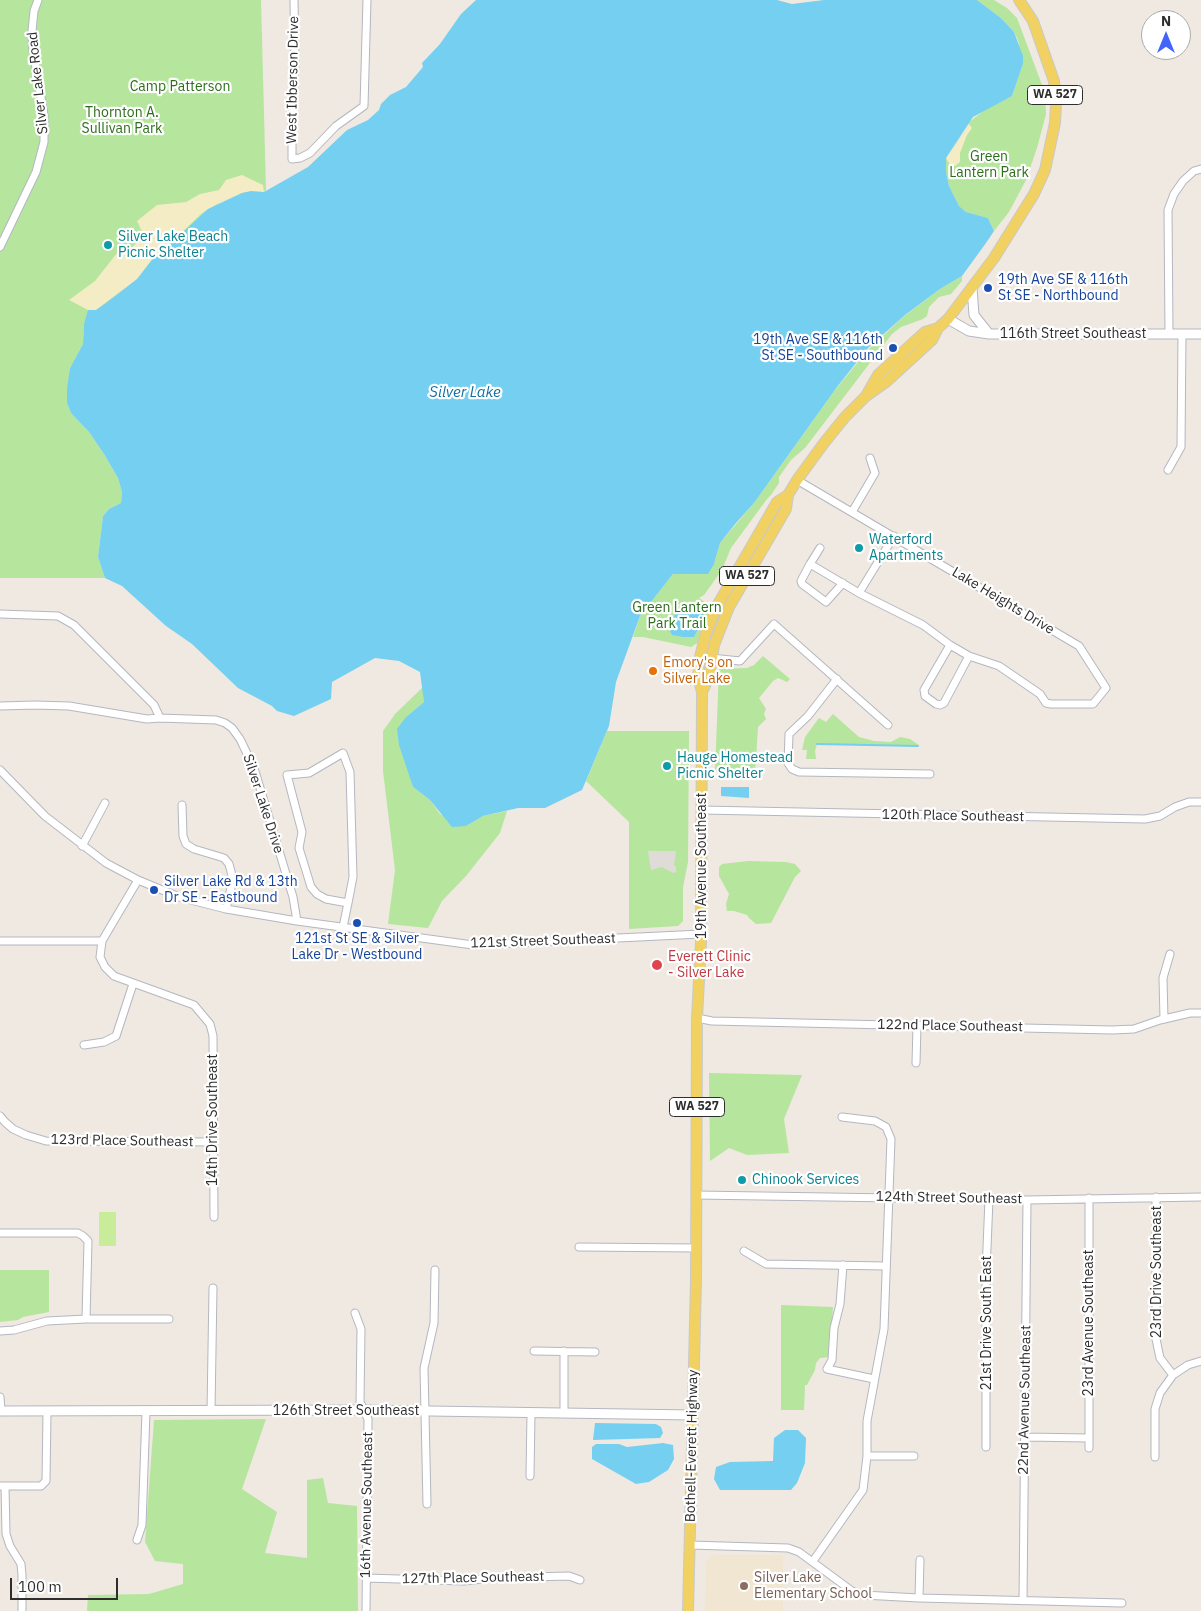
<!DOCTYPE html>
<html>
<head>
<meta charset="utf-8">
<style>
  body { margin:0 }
  #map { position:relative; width:1201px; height:1611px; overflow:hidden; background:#efe9e1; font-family:"IBM Plex Sans",sans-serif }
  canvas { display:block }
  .north { position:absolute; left:1141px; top:10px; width:50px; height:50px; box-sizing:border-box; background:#fff; border:1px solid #ababab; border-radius:50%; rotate:0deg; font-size:14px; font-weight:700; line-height:20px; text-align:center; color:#2e2e2e }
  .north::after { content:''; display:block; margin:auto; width:18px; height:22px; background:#4264fb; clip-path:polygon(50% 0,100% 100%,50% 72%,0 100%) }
  .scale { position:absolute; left:10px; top:1578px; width:108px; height:22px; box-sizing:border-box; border:2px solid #2e2e2e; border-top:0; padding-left:6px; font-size:15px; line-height:18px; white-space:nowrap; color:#2e2e2e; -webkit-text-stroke:4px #fff; paint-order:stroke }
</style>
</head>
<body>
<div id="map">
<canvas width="1201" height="1611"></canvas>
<div class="north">N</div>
<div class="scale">100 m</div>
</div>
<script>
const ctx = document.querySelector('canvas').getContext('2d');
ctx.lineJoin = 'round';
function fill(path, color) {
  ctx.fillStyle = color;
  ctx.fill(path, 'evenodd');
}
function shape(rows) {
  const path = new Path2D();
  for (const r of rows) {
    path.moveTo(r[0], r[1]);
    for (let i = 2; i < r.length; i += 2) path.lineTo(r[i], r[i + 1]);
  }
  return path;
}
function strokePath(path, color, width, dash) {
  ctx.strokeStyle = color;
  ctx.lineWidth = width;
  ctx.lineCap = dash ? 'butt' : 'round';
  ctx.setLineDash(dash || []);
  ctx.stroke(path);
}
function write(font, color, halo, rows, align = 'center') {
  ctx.font = font + ' "IBM Plex Sans",sans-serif';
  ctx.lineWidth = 4.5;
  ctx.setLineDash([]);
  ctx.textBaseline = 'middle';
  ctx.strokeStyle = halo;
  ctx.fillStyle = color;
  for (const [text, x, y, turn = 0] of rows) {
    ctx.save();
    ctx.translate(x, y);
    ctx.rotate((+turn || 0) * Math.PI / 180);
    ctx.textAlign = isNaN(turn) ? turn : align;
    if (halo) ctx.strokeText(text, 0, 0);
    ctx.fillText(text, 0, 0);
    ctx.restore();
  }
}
const education = shape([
  [717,1555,783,1555,783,1611,705,1611,706,1562,711,1556]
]);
const green = shape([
  [0,0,261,0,266,190,264,192,242,193,221,202,84,324,83,344,70,368,67,403,71,413,89,432,104,454,118,478,122,492,121,503,109,509,103,516,98,557,105,578,0,578],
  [977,0,994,0,1007,8,1017,18,1045,93,1046,114,1037,148,1026,180,1009,212,994,231,988,218,966,212,959,206,949,186,946,172,946,158,968,127,968,123,986,109,1012,96,1023,64,1018,40,1014,32,1001,18],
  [962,276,962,281,951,294,939,297,929,307,927,316,923,319,901,327,892,334,805,448,791,460,779,477,779,483,771,495,767,499,731,548,722,570,704,595,699,598,712,607,699,642,691,647,643,637,633,637,640,616,673,574,714,564,720,543,754,503,835,390,869,349,903,317,940,289],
  [763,656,790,679,787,682,778,678,773,681,759,698,766,709,764,714,766,719,758,727,755,774,715,772,719,669,747,668,754,665],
  [423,687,424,702,406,717,407,766,413,787,430,800,440,814,466,826,483,816,507,811,500,833,466,876,442,901,428,928,388,924,395,870,383,771,383,731,395,714],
  [833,714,859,737,874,741,891,742,900,737,910,739,919,745,918,746,817,744,815,751,816,759,806,759,807,750,802,750,805,737,819,718,826,722],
  [607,731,689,731,688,862,683,887,683,921,678,926,629,929,629,822,586,781],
  [748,861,786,862,795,864,801,871,795,877,771,923,756,924,749,918,747,915,734,911,727,911,726,904,729,894,719,876,719,867,722,864],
  [709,1073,802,1075,784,1119,789,1153,747,1155,729,1148,710,1161],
  [0,1270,49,1270,49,1312,23,1317,18,1320,0,1322],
  [781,1305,833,1307,830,1357,820,1358,816,1363,815,1370,807,1385,805,1385,804,1410,781,1410],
  [266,1419,242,1489,277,1512,265,1553,307,1558,307,1480,323,1478,328,1503,357,1506,358,1611,87,1611,88,1595,149,1594,183,1584,183,1564,155,1561,145,1542,154,1420]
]);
const sand = shape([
  [968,123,972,128,967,135,960,153,960,162,955,166,950,165,946,158,968,127],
  [242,175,263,185,264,192,242,193,221,202,202,213,168,246,155,256,137,279,96,310,88,310,69,300,95,281,117,253,128,251,144,236,137,221,157,205,186,202,200,194,219,190,226,180]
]);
const pitch = shape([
  [99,1212,116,1212,116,1246,99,1246]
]);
const plaza = shape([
  [648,851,676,851,674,866,676,866,676,872,673,873,662,867,651,870]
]);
const water = shape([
  [476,0,777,0,792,4,824,0,977,0,1001,18,1014,32,1023,56,1023,64,1012,96,973,117,946,158,946,172,949,186,959,206,966,212,988,218,994,231,986,243,962,276,940,289,905,315,868,348,837,387,754,503,736,523,720,543,714,564,708,574,673,574,640,616,616,682,609,726,582,790,545,808,518,808,483,816,466,826,452,827,430,800,413,787,399,745,397,729,406,717,424,702,420,672,399,661,375,658,332,682,331,699,294,716,277,711,272,706,238,688,192,644,166,626,122,586,105,578,98,557,103,516,109,509,121,503,122,492,118,478,104,454,89,432,71,413,67,403,67,389,70,368,83,344,84,324,88,310,96,310,106,303,137,279,155,256,168,246,208,209,242,193,251,191,264,192,308,167,347,130,368,120,379,110,381,104,390,95,406,87,423,67,422,63,440,44,461,14],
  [698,606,703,607,705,612,703,617,698,619,698,629,694,637,683,637,672,635,670,631,675,614,680,609],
  [721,787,749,787,749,798,721,796],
  [595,1423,656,1424,661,1427,663,1433,660,1438,593,1440],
  [785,1430,798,1430,806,1438,805,1463,797,1483,791,1490,720,1490,714,1479,716,1467,730,1462,773,1461,774,1438],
  [663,1443,673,1445,674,1459,668,1470,649,1482,636,1484,592,1459,592,1447,596,1444,619,1444,627,1447]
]);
const stream = shape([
  [817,744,918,746]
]);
const street = shape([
  [294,0,295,63,292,122,292,159,300,158,310,153,336,126,364,106,367,0],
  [0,247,36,172,44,142,44,115,33,50,32,31,34,11,38,0],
  [1169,334,1168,210,1174,194,1183,181,1194,171,1201,169],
  [1168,470,1181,447,1182,334],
  [797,480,1079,646,1106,688,1093,704,1051,704,1046,703,1040,694,999,666,969,656,950,645,923,625,859,593,810,564,801,581,802,584,826,602,843,583],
  [852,512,875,473,870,458],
  [810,564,820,548],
  [859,593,894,536],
  [0,614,58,616,74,625,154,705,160,718,216,720,225,723,232,728,240,739,254,768,293,897,297,921],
  [950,645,924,690,925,696,936,704,940,705,944,703,969,656],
  [711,658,740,661,774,624,888,725],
  [837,679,808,716,789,734,788,763,792,769,799,772,930,774],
  [0,706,35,705,69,706,147,719,160,718],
  [0,770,45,816,106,863,138,880,179,897,226,909,297,921,473,945,701,934],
  [182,805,183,836,186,844,194,849,224,858,229,864,233,879,226,909],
  [702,810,1145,819,1160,816,1175,807,1189,802,1201,802],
  [82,846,105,803],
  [138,880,102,941,100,957,105,967,114,976,194,1005,210,1024,213,1036,214,1217],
  [343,927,348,903,353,877,350,772,343,753,309,773,287,775,302,832,299,848,311,887,317,894,326,899,348,903],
  [0,941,102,941],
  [697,1018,712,1021,1112,1030,1134,1029,1160,1020,1190,1013,1201,1013],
  [1164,1019,1163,978,1170,954],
  [84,1045,104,1042,116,1036,133,984],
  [916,1063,917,1026],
  [0,1116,5,1122,13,1129,26,1135,46,1141,213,1142],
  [696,1195,1027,1200,1201,1197],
  [1089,1198,1089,1448],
  [0,1233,78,1233,83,1236,88,1241,86,1319],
  [579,1247,696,1248],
  [744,1251,766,1264,886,1266],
  [843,1265,840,1304,834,1328,832,1360,827,1369,874,1379],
  [355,1313,361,1329,360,1402,368,1419,366,1611],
  [0,1331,14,1330,47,1321,86,1319,169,1319],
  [534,1351,595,1352],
  [1173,1375,1188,1365,1201,1361],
  [0,1397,1,1411],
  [211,1411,213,1288],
  [564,1413,564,1351],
  [1025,1437,1089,1438],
  [986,1447,986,1272,989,1199],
  [867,1456,914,1456],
  [1155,1457,1155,1409,1160,1393,1173,1375,1160,1358,1156,1339,1156,1197],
  [530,1476,531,1413],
  [0,1486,41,1486,46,1481,47,1412],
  [5,1486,6,1534,10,1546,21,1564,22,1575,22,1611],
  [427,1504,424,1368,434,1323,435,1270],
  [137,1540,142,1525,146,1412],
  [690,1545,788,1548,799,1552,852,1591,863,1595,919,1598,1122,1603],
  [813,1561,863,1490,867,1456,867,1421,884,1329,891,1139,886,1127,875,1121,842,1117],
  [366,1578,464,1581,491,1578,569,1576,580,1580],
  [919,1598,920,1560],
  [1023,1601,1027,1200]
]);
const secondary = shape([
  [972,288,974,315,989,334],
  [948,319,969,331,989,334,1201,334],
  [0,1411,364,1410,693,1415]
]);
const primary = shape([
  [866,396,878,375,925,332,938,328,948,319,994,258,1034,194,1045,170,1055,123,1056,103,1054,81,1033,21,1019,0],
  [702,692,709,677,714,645,729,607,786,509,788,495,797,480,824,443,845,417,866,396,886,382,932,340,938,328],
  [688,1611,696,1281,697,1018,701,942,702,692,698,677,700,657,706,633,717,606,777,502,788,495]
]);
const markers = [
  [108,245,5,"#0f9aa8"],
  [988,288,5,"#1a4fb4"],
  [893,348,5,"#1a4fb4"],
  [859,548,5,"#0f9aa8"],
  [653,671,5,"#e8710a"],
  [667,766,5,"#0f9aa8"],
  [154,890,5,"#1a4fb4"],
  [357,923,5,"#1a4fb4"],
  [657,965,6,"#e0444e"],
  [742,1180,5,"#0f9aa8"],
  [744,1586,5,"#8d6e63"]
];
const shields = [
  [1055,95,55],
  [747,576,55],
  [697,1107,55]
];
const shieldNames = [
  ["WA 527",1055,95],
  ["WA 527",747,576],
  ["WA 527",697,1107]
];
const streetNames = [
  ["West Ibberson Drive",293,80,-89],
  ["Silver Lake Road",38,83,-96],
  ["116th Street Southeast",1073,334],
  ["Lake Heights Drive",1003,601,31],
  ["Silver Lake Drive",263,804,72],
  ["120th Place Southeast",953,816,1],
  ["19th Avenue Southeast",702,866,-90],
  ["121st Street Southeast",543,941,-2],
  ["122nd Place Southeast",950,1026,1],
  ["14th Drive Southeast",213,1120,-90],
  ["123rd Place Southeast",122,1141,1],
  ["124th Street Southeast",949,1198,1],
  ["23rd Drive Southeast",1157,1272,-90],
  ["21st Drive South East",987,1323,-90],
  ["23rd Avenue Southeast",1089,1323,-90],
  ["22nd Avenue Southeast",1025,1400,-89],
  ["126th Street Southeast",346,1411],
  ["Bothell-Everett Highway",692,1446,-89],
  ["16th Avenue Southeast",367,1505,-89],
  ["127th Place Southeast",473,1578,-1]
];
const parkNames = [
  ["Camp Patterson",180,87],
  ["Thornton A.",122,113],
  ["Sullivan Park",122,129],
  ["Green",989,157],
  ["Lantern Park",989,173],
  ["Green Lantern",677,608],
  ["Park Trail",677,624]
];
const cultureNames = [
  ["Silver Lake Beach",118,237],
  ["Picnic Shelter",118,253],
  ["Waterford",869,540],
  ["Apartments",869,556],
  ["Hauge Homestead",677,758],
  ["Picnic Shelter",677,774],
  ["Chinook Services",752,1180]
];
const transitNames = [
  ["19th Ave SE & 116th",998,280],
  ["St SE - Northbound",998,296],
  ["19th Ave SE & 116th",883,340,"right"],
  ["St SE - Southbound",883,356,"right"],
  ["Silver Lake Rd & 13th",164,882],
  ["Dr SE - Eastbound",164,898],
  ["121st St SE & Silver",357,939,"center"],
  ["Lake Dr - Westbound",357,955,"center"]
];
const foodNames = [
  ["Emory's on",663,663],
  ["Silver Lake",663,679]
];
const healthNames = [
  ["Everett Clinic",668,957],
  ["- Silver Lake",668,973]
];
const educationNames = [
  ["Silver Lake",754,1578],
  ["Elementary School",754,1594]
];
const waterNames = [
  ["Silver Lake",465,393]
];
fill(education, '#f0e6d1');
fill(green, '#b6e59e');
fill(sand, '#f3ecc5');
fill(pitch, '#c9ec9a');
fill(plaza, '#dfdcd8');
fill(water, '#75cff0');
strokePath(stream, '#75cff0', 2);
strokePath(street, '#b4b7c1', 9);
strokePath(secondary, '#b4b7c1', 11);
strokePath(primary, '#c9c9c9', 12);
strokePath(street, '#fff', 7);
strokePath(secondary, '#fff', 9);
strokePath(primary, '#f2d163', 10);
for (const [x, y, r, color] of markers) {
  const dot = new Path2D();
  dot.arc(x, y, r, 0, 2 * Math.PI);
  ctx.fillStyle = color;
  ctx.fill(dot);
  strokePath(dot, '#fff', 2);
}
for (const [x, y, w] of shields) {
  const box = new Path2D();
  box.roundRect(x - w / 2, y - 9.5, w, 19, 4);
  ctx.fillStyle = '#fff';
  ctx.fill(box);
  strokePath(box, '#2e2e2e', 1);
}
write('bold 12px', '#2e2e2e', null, shieldNames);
write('14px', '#2e2e2e', '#fff', streetNames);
write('14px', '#2c6e1b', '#fff', parkNames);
write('14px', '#0d838f', '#fff', cultureNames, 'left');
write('14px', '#164399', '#fff', transitNames, 'left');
write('14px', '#c56008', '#fff', foodNames, 'left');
write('14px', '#be3a42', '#fff', healthNames, 'left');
write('14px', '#785e54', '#fff', educationNames, 'left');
write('italic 15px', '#0d6fa3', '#fff', waterNames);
</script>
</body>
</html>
